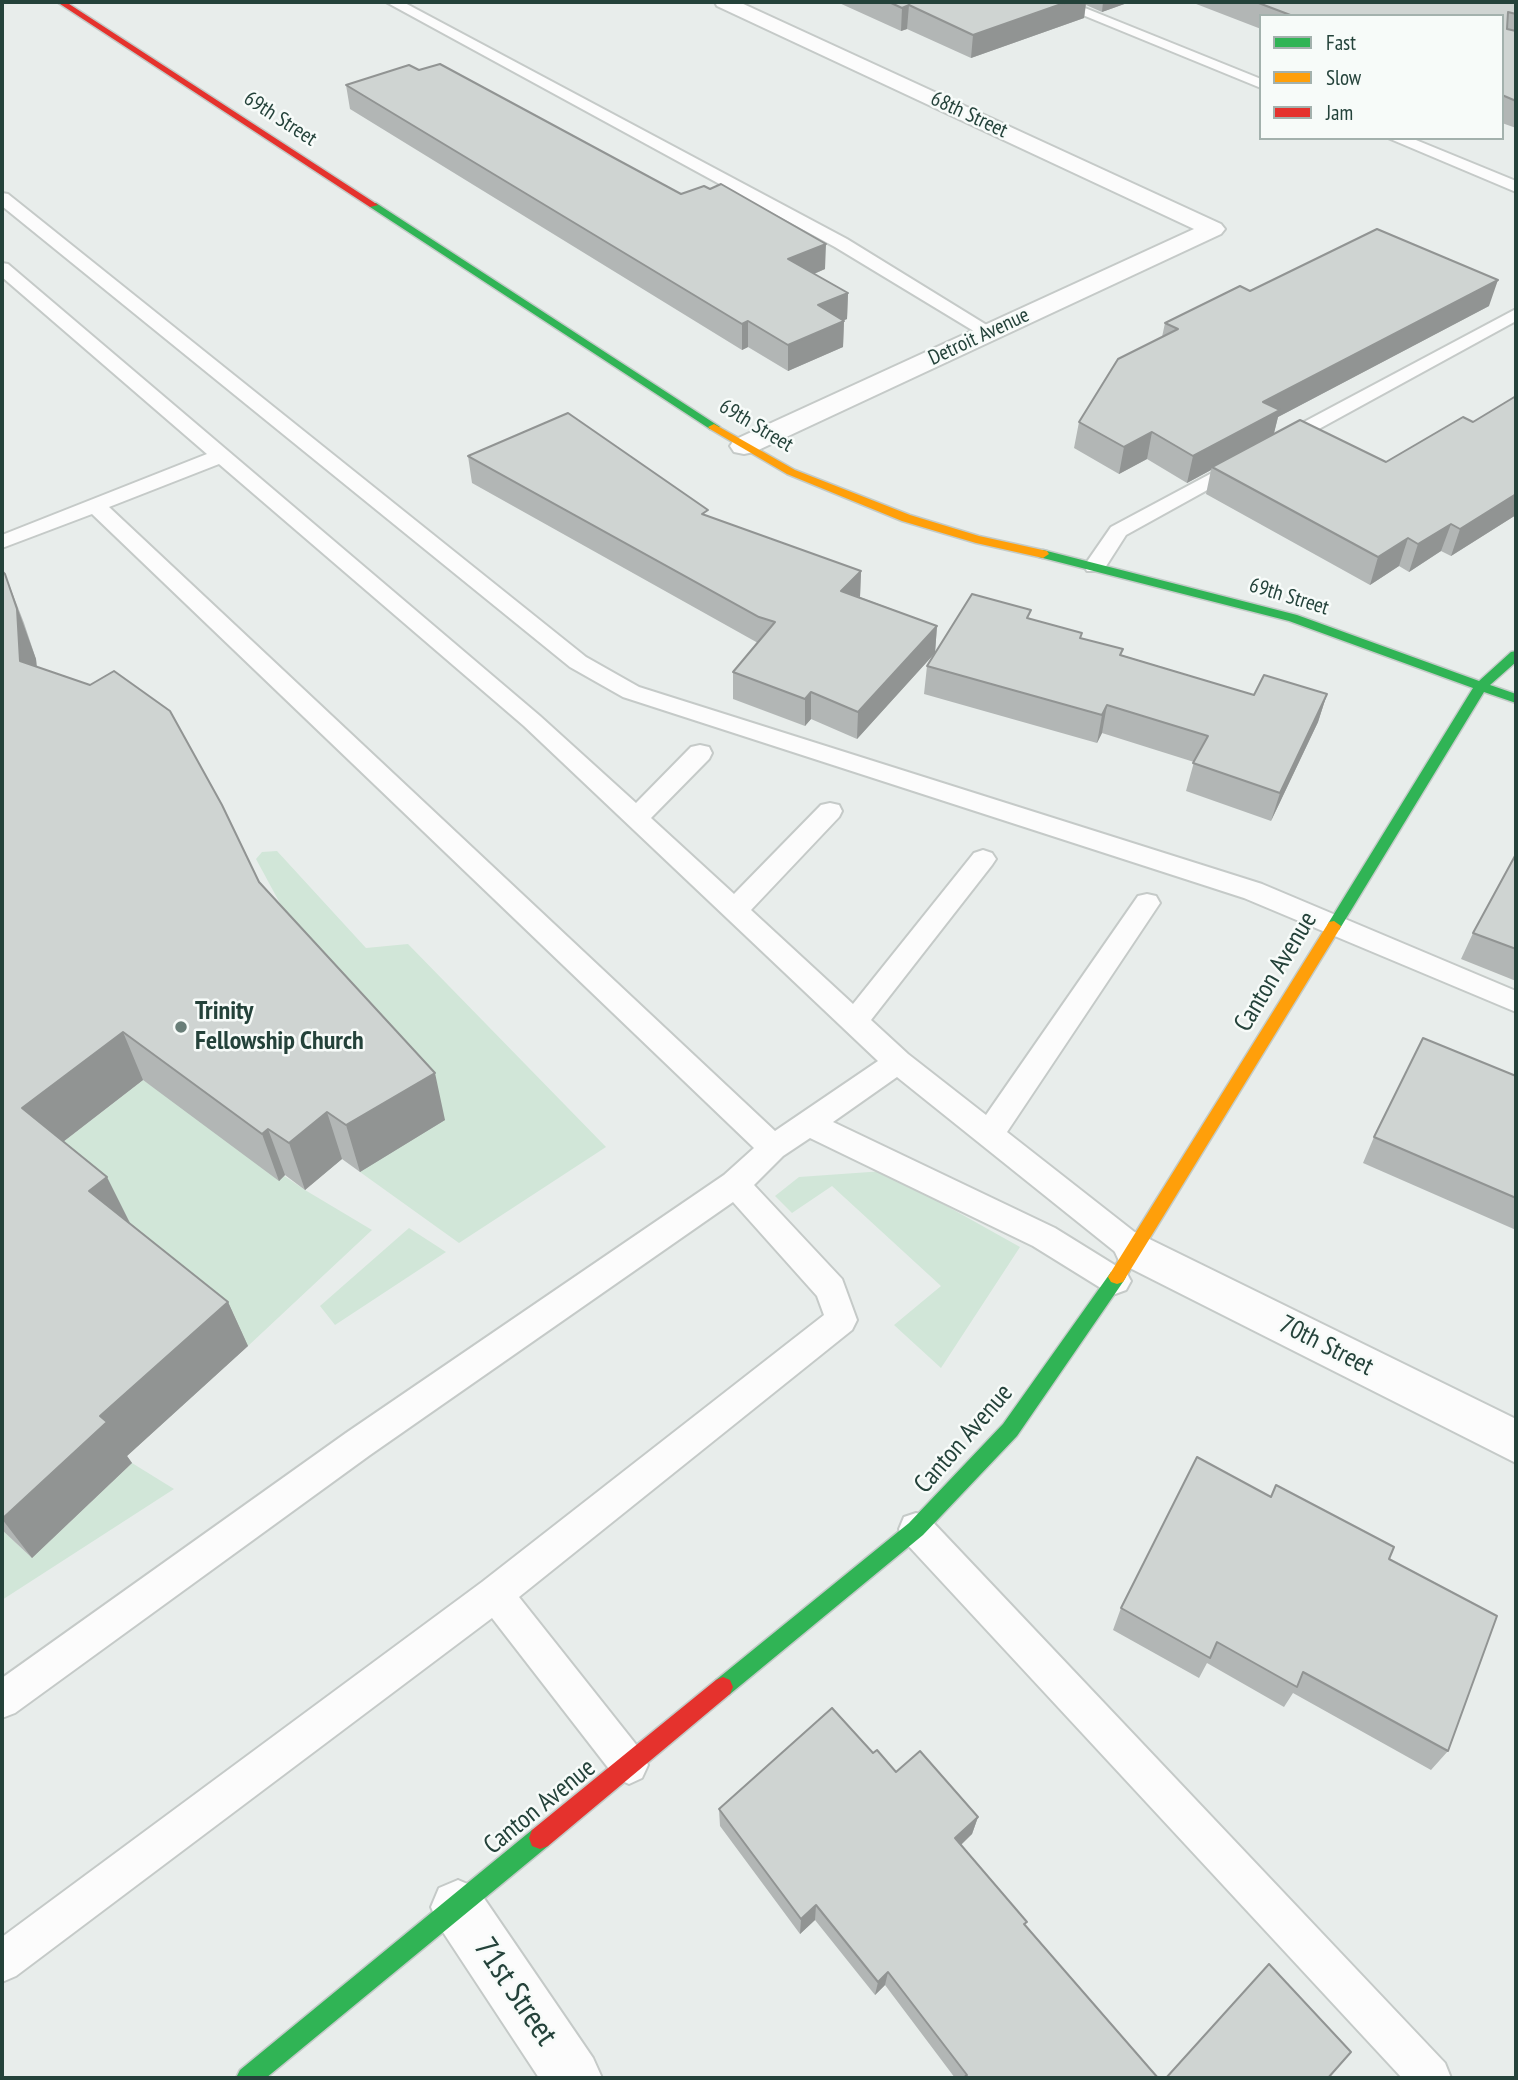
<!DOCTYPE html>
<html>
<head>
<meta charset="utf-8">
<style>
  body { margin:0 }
  #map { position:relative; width:1518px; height:2080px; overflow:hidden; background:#e8edeb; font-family:"PT Sans Narrow",sans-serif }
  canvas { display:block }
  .frame { position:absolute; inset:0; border:4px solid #24423a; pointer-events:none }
  .legend { position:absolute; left:1259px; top:14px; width:245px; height:126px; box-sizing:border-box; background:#f7fbf9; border:2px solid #a3b1ad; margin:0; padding:9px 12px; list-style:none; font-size:21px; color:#24423a }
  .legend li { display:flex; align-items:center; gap:14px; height:35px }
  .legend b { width:35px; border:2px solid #a3b1ad }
</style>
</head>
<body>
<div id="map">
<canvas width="1518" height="2080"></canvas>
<div class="frame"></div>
<ul class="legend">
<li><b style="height:9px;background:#30b455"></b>Fast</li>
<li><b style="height:9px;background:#ff9f0a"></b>Slow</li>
<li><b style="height:9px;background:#e5322d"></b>Jam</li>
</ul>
</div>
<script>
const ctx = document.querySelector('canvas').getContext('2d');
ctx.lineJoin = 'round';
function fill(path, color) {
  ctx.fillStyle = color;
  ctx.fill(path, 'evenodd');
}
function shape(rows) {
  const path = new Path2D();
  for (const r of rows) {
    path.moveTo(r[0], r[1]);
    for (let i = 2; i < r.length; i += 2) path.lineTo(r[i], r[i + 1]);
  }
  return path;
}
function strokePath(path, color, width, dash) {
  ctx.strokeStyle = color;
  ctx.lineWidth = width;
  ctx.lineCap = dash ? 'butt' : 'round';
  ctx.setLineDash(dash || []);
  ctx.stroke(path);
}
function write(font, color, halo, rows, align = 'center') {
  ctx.font = font + ' "PT Sans Narrow",sans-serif';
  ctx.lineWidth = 5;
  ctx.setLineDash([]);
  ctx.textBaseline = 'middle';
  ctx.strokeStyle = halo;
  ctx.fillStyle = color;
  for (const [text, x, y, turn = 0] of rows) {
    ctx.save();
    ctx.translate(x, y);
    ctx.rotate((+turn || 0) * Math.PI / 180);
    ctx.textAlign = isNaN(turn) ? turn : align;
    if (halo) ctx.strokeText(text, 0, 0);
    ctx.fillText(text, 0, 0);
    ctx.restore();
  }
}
const green = shape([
  [277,851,366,948,408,944,606,1147,459,1243,360,1172,302,944,256,859,262,852],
  [143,1080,305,1190,372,1230,248,1346,112,1237,46,1155],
  [884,1171,1020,1247,941,1368,894,1325,941,1286,832,1186,792,1213,775,1196,799,1177],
  [409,1228,446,1252,335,1325,320,1306],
  [132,1463,174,1489,2,1600,2,1530,32,1558]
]);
const lane = shape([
  [386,2,403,2,847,239,998,332,996,336,982,336,835,247,386,2],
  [1051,2,1070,2,1261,79,1261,88,1051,2],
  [1388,138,1411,138,1516,181,1516,192,1388,138],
  [2,193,8,194,586,657,639,687,1262,884,1516,991,1516,1012,1244,898,623,697,570,667,2,206,2,193],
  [2,263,8,264,540,716,636,803,691,747,700,745,709,747,712,753,709,759,651,818,734,894,821,805,830,803,839,805,842,811,839,817,751,910,853,1004,974,853,983,850,992,853,996,859,992,865,871,1020,908,1054,986,1115,1138,896,1147,894,1156,896,1160,903,1007,1132,1146,1241,1150,1250,1146,1259,1135,1263,1124,1259,897,1077,833,1122,1055,1228,1126,1272,1131,1281,1126,1290,1115,1294,1104,1290,1033,1246,810,1138,783,1156,754,1185,842,1279,857,1320,852,1330,519,1597,642,1752,648,1765,642,1778,629,1784,616,1778,492,1618,16,1976,2,1982,2,1937,482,1582,824,1315,817,1296,733,1202,370,1455,15,1713,2,1718,2,1678,346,1433,724,1175,754,1148,92,514,2,548,2,535,207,454,2,277,2,263],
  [219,464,524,726,878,1061,775,1131,109,507,219,464],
  [1516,309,1516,321,1286,447,1279,449,1272,447,1269,443,1272,439,1516,309],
  [1240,458,1247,460,1250,464,1247,468,1126,535,1103,571,1087,571,1084,566,1111,527,1240,458],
  [916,1513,928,1517,1445,2063,1451,2078,1402,2078,904,1541,899,1529,904,1517,916,1513]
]);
const street = shape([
  [715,2,739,2,1221,224,1225,229,1221,234,754,452,744,454,734,452,730,446,734,440,1194,229,717,6,715,2],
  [1135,1232,1516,1419,1516,1463,1120,1263,1114,1250,1120,1237,1135,1232],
  [458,1880,477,1888,593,2058,602,2078,539,2078,439,1926,431,1907,439,1888,458,1880]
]);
const fast = shape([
  [370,203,376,203,720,427,710,429,370,207,370,203],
  [1043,550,1297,615,1479,681,1511,652,1516,651,1516,662,1490,685,1516,694,1516,703,1484,692,1339,930,1329,930,1327,926,1329,922,1473,688,1289,621,1039,557,1037,554,1043,550],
  [1117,1270,1123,1272,1126,1277,1123,1282,1017,1436,923,1535,730,1694,723,1697,716,1694,713,1687,716,1680,909,1523,1003,1424,1111,1272,1117,1270],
  [540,1827,548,1830,551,1838,548,1846,266,2078,236,2078,240,2070,532,1830,540,1827]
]);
const slow = shape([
  [714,424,795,470,910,515,979,536,1047,551,1049,554,1043,558,976,543,902,521,787,474,710,429,708,427,714,424],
  [1334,921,1341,926,1339,930,1123,1282,1117,1284,1111,1282,1108,1277,1111,1272,1329,922,1334,921]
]);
const jam = shape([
  [57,2,66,2,378,205,370,207,57,2],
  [723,1677,730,1680,733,1687,730,1694,548,1846,540,1849,532,1846,529,1838,532,1830,716,1680,723,1677]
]);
const wall = shape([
  [837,2,1130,2,1102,12,1086,5,1084,18,971,58,907,29,901,31],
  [1191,2,1516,2,1516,128,1502,123,1502,16,1261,16,1261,29],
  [346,85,681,194,825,269,814,274,848,293,847,319,844,320,843,347,788,371,748,347,742,350,350,109],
  [1250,291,1489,306,1278,417,1274,433,1386,462,1473,422,1516,396,1516,515,1451,556,1441,551,1409,572,1399,566,1370,585,1206,494,1211,470,1187,483,1147,459,1119,474,1074,448,1079,422,1162,337,1165,323],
  [468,456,708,516,861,571,860,597,937,626,935,653,857,739,811,719,805,726,733,699,733,672,758,643,472,483],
  [2,571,5,574,24,623,36,659,37,667,259,882,445,1120,360,1172,342,1159,305,1190,285,1175,279,1181,143,1080,63,1142,130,1223,228,1302,248,1346,127,1456,132,1463,32,1558,2,1530],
  [1030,619,1082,633,1081,638,1122,655,1254,695,1327,694,1318,722,1271,821,1186,791,1194,762,1102,733,1097,743,924,694,927,666],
  [1516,854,1516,981,1461,959,1473,933],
  [1516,1076,1516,1230,1363,1163,1374,1137],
  [1389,1559,1448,1751,1431,1770,1293,1693,1284,1707,1207,1663,1199,1678,1113,1630,1121,1608],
  [873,1753,896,1772,978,1817,972,1834,961,1845,1027,1922,1025,1925,1158,2078,955,2078,885,1985,875,1995,815,1920,800,1934,720,1826,719,1809]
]);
const shadedWall = shape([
  [1067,2,1086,2,1084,18,971,58,973,35],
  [1103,2,1130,2,1102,12],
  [909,5,907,29,901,31,902,8],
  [826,244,825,269,788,285,788,259],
  [1498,280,1489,306,1278,417,1273,437,1212,467,1211,470,1187,483,1193,456,1263,402],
  [848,293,847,319,817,331,818,305],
  [748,321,748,347,742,350,742,324],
  [844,321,843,347,788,371,788,345],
  [1152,432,1147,459,1119,474,1124,447],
  [1516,494,1516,515,1451,556,1460,529],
  [1451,524,1441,551,1409,572,1418,544],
  [1408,538,1399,566,1370,585,1378,557],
  [861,571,860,597,841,591],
  [5,574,36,659,40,711,20,661],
  [937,626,935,653,857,739,858,712],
  [811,692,811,719,805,726,805,699],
  [1327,694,1318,722,1271,821,1280,793],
  [1107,705,1102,733,1097,743,1102,715],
  [123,1032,143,1080,46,1155,22,1108],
  [435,1073,445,1120,360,1172,346,1125],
  [327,1112,342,1159,305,1190,289,1143],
  [268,1129,285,1175,279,1181,262,1134],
  [107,1177,130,1223,89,1191],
  [228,1302,248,1346,127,1456,132,1463,32,1558,2,1519,100,1416],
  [978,1817,972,1834,950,1855,955,1838],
  [816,1905,815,1920,800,1934,801,1919],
  [888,1972,885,1985,875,1995,878,1982]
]);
const building = shape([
  [889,2,1067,2,973,35,909,5,902,8,889,2],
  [1256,2,1516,2,1516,14,1508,12,1507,29,1516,31,1516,101,1502,95,1502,16,1293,16,1256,2],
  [440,64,681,194,704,186,710,189,721,184,826,244,788,259,848,293,818,305,844,321,788,345,748,321,742,324,346,85,409,65,419,70,440,64],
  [1377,229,1498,280,1263,402,1280,410,1193,456,1152,432,1124,447,1079,422,1118,359,1178,329,1165,323,1240,286,1250,291,1377,229],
  [1516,396,1516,494,1460,529,1451,524,1418,544,1408,538,1378,557,1212,467,1300,420,1386,462,1463,417,1473,422,1516,396],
  [568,413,708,510,702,514,861,571,841,591,937,626,858,712,811,692,805,699,733,672,775,622,759,617,468,456,568,413],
  [2,571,5,574,17,609,20,661,90,685,114,671,170,711,222,805,259,882,435,1073,346,1125,327,1112,289,1143,268,1129,262,1134,123,1032,22,1108,107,1177,89,1191,228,1302,100,1416,107,1422,2,1519,2,571],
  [972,594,1031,610,1027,618,1082,633,1080,638,1123,649,1120,655,1254,695,1264,675,1327,694,1280,793,1193,763,1208,736,1107,705,1102,715,927,666,972,594],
  [1516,854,1516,949,1473,933,1516,854],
  [1423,1038,1516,1076,1516,1198,1374,1137,1423,1038],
  [1197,1457,1271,1497,1276,1485,1394,1547,1389,1559,1497,1616,1448,1751,1303,1672,1297,1687,1217,1642,1210,1658,1121,1608,1197,1457],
  [832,1708,873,1753,877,1750,896,1772,920,1751,978,1817,955,1838,1027,1922,1024,1924,1158,2078,963,2078,967,2075,888,1972,878,1982,816,1905,801,1919,719,1809,832,1708],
  [1269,1964,1351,2052,1328,2078,1166,2078,1269,1964]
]);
const markers = [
  [181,1027,7,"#697e78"]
];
const farStreetnames = [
  ["68th Street",969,115,25],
  ["69th Street",280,119,33],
  ["Detroit Avenue",979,337,-25],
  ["69th Street",756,426,31],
  ["69th Street",1289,597,17]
];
const streetNames = [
  ["Canton Avenue",1276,972,-59],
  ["70th Street",1326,1346,27],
  ["Canton Avenue",964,1439,-49],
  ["Canton Avenue",540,1807,-39]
];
const poiNames = [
  ["Trinity",195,1012],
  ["Fellowship Church",195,1042]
];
const nearStreetnames = [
  ["71st Street",515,1992,56]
];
fill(green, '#d1e6d8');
strokePath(lane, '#c5cac8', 4);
strokePath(street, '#c5cac8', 4);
strokePath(fast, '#c3cbc8', 3);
strokePath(slow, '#c3cbc8', 3);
strokePath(jam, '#c3cbc8', 3);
fill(lane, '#fcfcfc');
fill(street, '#fcfcfc');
fill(fast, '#30b455');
fill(slow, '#ff9f0a');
fill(jam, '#e5322d');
fill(wall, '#b2b6b5');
fill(shadedWall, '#919493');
fill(building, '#cfd4d2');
strokePath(building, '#919493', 2);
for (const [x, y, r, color] of markers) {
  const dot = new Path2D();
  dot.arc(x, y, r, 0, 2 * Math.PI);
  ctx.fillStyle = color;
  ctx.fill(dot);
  strokePath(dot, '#f7fbf9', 2.5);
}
write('21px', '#24423a', '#f7fbf9', farStreetnames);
write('26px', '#24423a', '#f7fbf9', streetNames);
write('bold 26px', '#24423a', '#f7fbf9', poiNames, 'left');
write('32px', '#24423a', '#f7fbf9', nearStreetnames);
</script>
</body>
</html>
